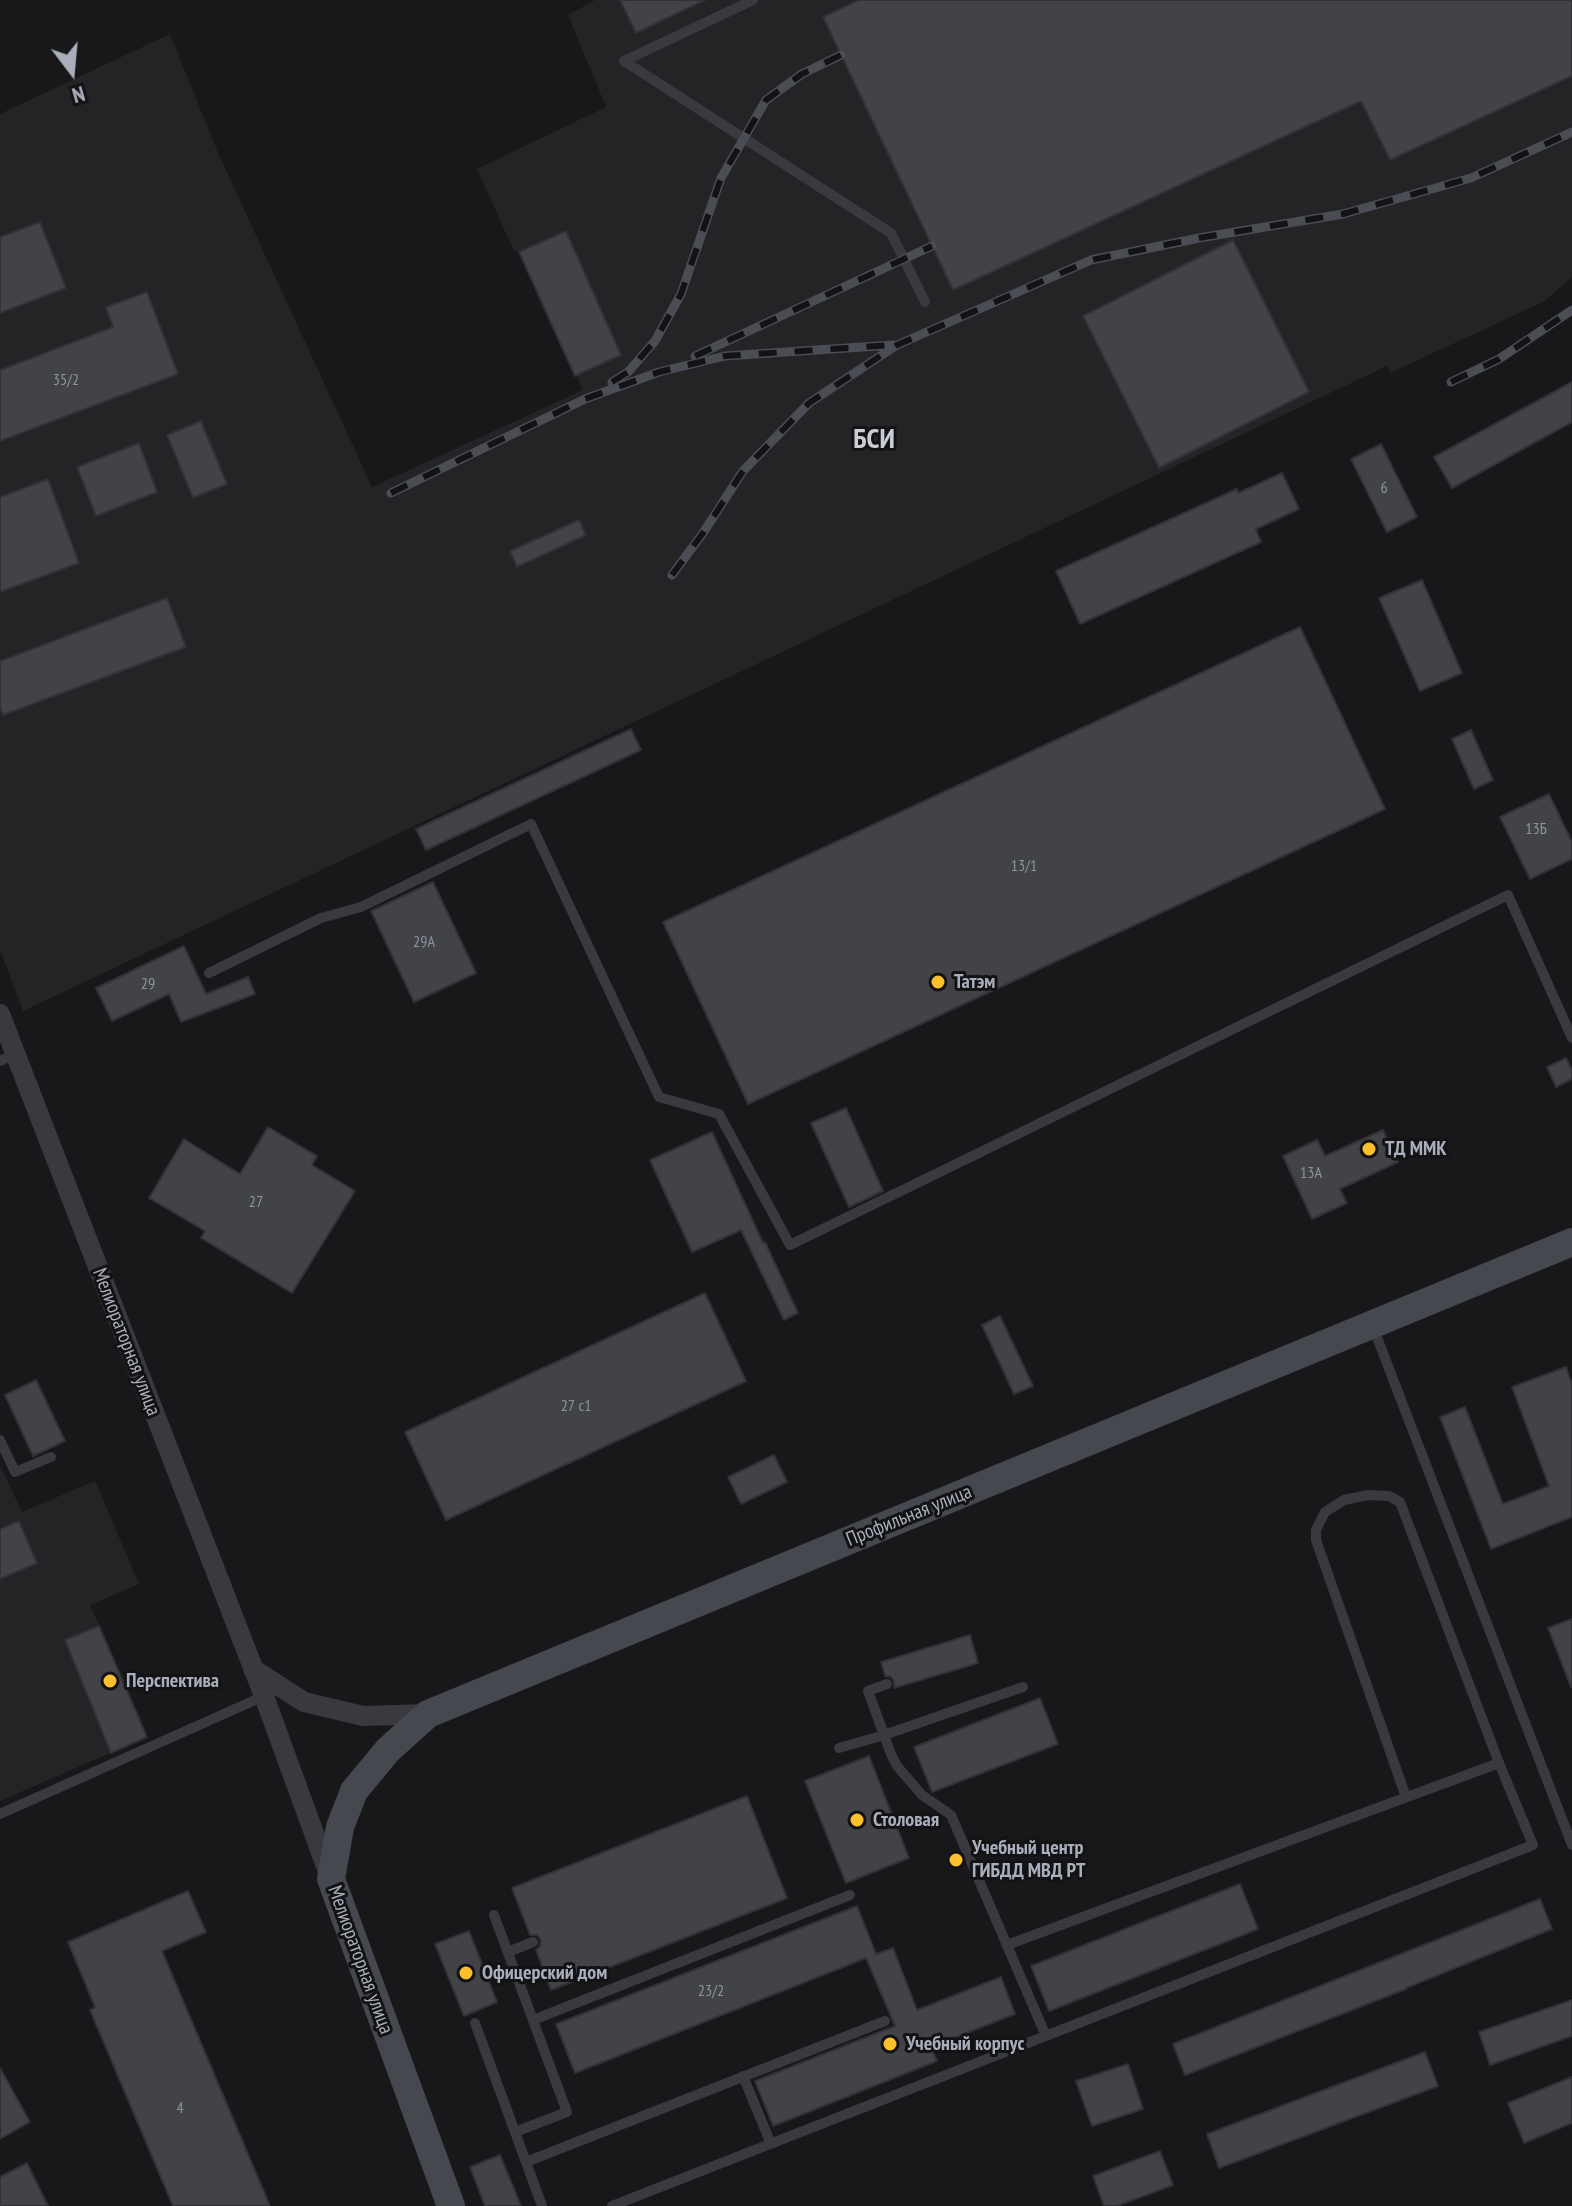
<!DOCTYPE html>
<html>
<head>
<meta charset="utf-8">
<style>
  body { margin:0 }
  #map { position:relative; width:1572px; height:2206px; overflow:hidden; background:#18181a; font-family:"PT Sans Narrow",sans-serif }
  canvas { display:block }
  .north { position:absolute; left:32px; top:32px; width:80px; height:80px; -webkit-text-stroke:6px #131315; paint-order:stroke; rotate:164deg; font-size:22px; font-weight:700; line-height:32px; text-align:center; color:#a9aebb }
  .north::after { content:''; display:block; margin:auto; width:28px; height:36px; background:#a9aebb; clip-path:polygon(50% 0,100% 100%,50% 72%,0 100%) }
</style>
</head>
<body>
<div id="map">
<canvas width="1572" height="2206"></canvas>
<div class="north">N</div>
</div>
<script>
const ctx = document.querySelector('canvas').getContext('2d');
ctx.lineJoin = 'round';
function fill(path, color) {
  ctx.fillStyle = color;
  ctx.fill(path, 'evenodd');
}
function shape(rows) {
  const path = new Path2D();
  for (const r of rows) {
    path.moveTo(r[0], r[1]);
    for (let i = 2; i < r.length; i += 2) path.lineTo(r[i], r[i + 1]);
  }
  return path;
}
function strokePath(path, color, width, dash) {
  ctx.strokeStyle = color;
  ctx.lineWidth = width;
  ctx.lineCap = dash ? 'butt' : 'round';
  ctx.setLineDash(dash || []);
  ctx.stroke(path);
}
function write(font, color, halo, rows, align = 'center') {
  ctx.font = font + ' "PT Sans Narrow",sans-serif';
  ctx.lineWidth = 6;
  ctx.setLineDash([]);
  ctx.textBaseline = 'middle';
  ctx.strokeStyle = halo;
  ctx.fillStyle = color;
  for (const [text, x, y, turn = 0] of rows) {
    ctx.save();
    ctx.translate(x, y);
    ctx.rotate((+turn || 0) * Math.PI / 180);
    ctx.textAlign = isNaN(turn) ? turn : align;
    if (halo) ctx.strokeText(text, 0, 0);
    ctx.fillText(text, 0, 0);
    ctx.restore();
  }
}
const built = shape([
  [595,0,1572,0,1572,277,1543,302,1390,373,1387,366,23,1011,0,950,0,114,170,34,219,155,372,487,583,390,577,376,575,376,519,252,514,251,477,169,606,107,568,15],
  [0,1465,22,1512,95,1481,139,1584,90,1605,147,1737,0,1801]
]);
const building = shape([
  [620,0,705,0,636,33,620,0],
  [859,0,1572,0,1572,76,1390,160,1361,101,953,290,823,17,859,0],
  [40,222,66,288,0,313,0,237,40,222],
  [566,231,621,355,575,376,519,252,566,231],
  [1233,240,1309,392,1159,468,1083,316,1233,240],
  [147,292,178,374,0,441,0,370,113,327,106,307,147,292],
  [1572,382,1572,422,1452,488,1434,457,1572,382],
  [201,421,227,484,193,498,167,435,201,421],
  [139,443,157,492,96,516,77,467,139,443],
  [1381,444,1417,517,1387,532,1351,459,1381,444],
  [1282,473,1299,509,1256,529,1261,542,1080,624,1056,571,1237,489,1238,493,1282,473],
  [48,479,79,563,0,592,0,497,48,479],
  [579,520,586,535,517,567,510,551,579,520],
  [1422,580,1462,673,1420,691,1379,598,1422,580],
  [167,598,186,647,3,715,0,707,0,661,167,598],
  [1300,627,1385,809,748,1104,663,922,1300,627],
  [631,729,641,750,426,850,416,829,631,729],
  [1471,730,1493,780,1474,789,1452,739,1471,730],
  [1549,794,1572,842,1572,859,1530,879,1500,817,1549,794],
  [433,882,476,973,414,1002,371,911,433,882],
  [184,946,206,994,248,977,255,994,181,1022,169,994,112,1021,96,988,184,946],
  [1566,1058,1572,1070,1572,1079,1556,1087,1547,1067,1566,1058],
  [846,1108,883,1191,849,1207,811,1123,846,1108],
  [268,1127,317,1156,312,1165,355,1191,292,1293,201,1238,205,1231,149,1198,184,1139,240,1174,268,1127],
  [1383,1130,1398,1162,1340,1189,1347,1203,1312,1219,1283,1156,1317,1140,1325,1156,1383,1130],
  [712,1132,763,1243,765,1242,798,1313,784,1320,741,1230,692,1252,650,1160,712,1132],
  [705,1293,746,1381,446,1520,405,1432,705,1293],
  [1000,1316,1033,1386,1014,1394,982,1325,1000,1316],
  [1566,1367,1572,1384,1572,1517,1491,1549,1440,1417,1465,1407,1503,1504,1549,1486,1512,1387,1566,1367],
  [36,1380,65,1441,33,1456,5,1395,36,1380],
  [774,1455,787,1482,741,1504,728,1477,774,1455],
  [19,1521,37,1563,0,1579,0,1529,19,1521],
  [1572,1619,1572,1687,1571,1687,1548,1628,1572,1619],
  [99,1626,147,1737,111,1753,65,1640,99,1626],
  [970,1635,978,1663,894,1688,894,1681,891,1677,885,1676,881,1662,970,1635],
  [1040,1698,1058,1744,932,1792,914,1747,1040,1698],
  [869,1756,909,1858,846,1883,805,1781,869,1756],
  [747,1796,787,1898,551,1990,536,1950,540,1946,541,1940,537,1935,530,1935,512,1888,747,1796],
  [1240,1884,1258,1929,1049,2011,1031,1966,1240,1884],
  [188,1891,206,1932,162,1951,270,2206,173,2206,90,2010,95,2007,68,1942,188,1891],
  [1540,1899,1552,1929,1406,1988,1406,1989,1185,2075,1173,2044,1540,1899],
  [857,1906,876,1954,893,1948,917,2010,1001,1977,1015,2014,931,2047,937,2061,773,2126,755,2081,895,2026,866,1958,575,2073,556,2024,857,1906],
  [469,1931,497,2002,464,2016,435,1944,469,1931],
  [1572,2000,1572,2036,1490,2065,1479,2032,1572,2000],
  [1425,2052,1438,2086,1219,2168,1207,2134,1425,2052],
  [1128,2064,1143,2109,1092,2126,1076,2081,1128,2064],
  [0,2068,30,2122,0,2139,0,2068],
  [1572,2077,1572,2123,1524,2143,1508,2103,1572,2077],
  [1160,2151,1173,2185,1117,2206,1104,2206,1093,2176,1160,2151],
  [500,2155,521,2206,485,2206,470,2167,500,2155],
  [27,2163,48,2206,0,2206,0,2177,27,2163]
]);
const lane = shape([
  [624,61,891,233,925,302],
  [624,61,753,0],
  [209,973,321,918,361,907,531,824,659,1097,719,1114,790,1245,1508,895,1572,1038],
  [0,1061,15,1054],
  [1373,1327,1572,1845],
  [0,1440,15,1472,51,1457],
  [887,1684,868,1691,891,1754,897,1766,922,1795,951,1815,1046,2036],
  [839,1748,884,1735,1023,1687],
  [0,1814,264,1696],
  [494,1915,567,2112,515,2132,542,2206],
  [1007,1945,1499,1763],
  [508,1952,533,1942],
  [533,2020,850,1895],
  [475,2023,515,2132],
  [743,2076,771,2144],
  [526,2162,885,2021],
  [612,2206,1533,1845,1499,1763,1400,1502,1389,1496,1368,1495,1344,1500,1325,1512,1316,1530,1316,1540,1406,1797]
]);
const street = shape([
  [0,1014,264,1696,330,1877],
  [253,1669,304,1702,363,1716,428,1714]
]);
const secondary = shape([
  [451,2206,331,1879,340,1827,354,1791,388,1750,428,1714,1572,1242]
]);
const rail = shape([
  [695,356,932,246],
  [612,382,628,372,655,341,681,294,721,178,766,100,802,74,841,55],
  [1451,382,1499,359,1572,310],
  [391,493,585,399,659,372,725,356,893,345],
  [672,575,703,533,743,471,809,403,897,345,1091,260,1199,238,1343,214,1471,178,1572,132]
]);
const markers = [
  [938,982,8,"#fdc02d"],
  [1369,1149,8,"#fdc02d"],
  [110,1681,8,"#fdc02d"],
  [857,1820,8,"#fdc02d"],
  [956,1860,8,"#fdc02d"],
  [466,1973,8,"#fdc02d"],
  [890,2044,8,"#fdc02d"]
];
const numberNames = [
  ["35/2",66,380],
  ["6",1384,488],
  ["13Б",1536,829],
  ["13/1",1024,866],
  ["29А",424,942],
  ["29",148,984],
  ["13А",1311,1173],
  ["27",256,1202],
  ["27 с1",576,1406],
  ["23/2",711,1991],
  ["4",180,2108]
];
const poiNames = [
  ["Татэм",954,982],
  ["ТД ММК",1385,1149],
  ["Перспектива",126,1681],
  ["Столовая",873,1820],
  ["Учебный центр",972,1848],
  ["ГИБДД МВД РТ",972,1871],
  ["Офицерский дом",482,1973],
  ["Учебный корпус",906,2044]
];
const streetNames = [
  ["Мелиораторная улица",126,1342,69],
  ["Профильная улица",909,1516,-22],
  ["Мелиораторная улица",360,1960,70]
];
const districtNames = [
  ["БСИ",874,440]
];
fill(built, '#242427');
fill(building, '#424347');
strokePath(building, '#323236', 2);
strokePath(lane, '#393940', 10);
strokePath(street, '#393940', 20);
strokePath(secondary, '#464850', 28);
strokePath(rail, '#4b4d55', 9);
strokePath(rail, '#131315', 6, [18]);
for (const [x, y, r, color] of markers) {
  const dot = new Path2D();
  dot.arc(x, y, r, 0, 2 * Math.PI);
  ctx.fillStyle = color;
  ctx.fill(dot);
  strokePath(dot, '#131315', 3);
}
write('16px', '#8f939e', null, numberNames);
write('bold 20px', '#a9aebb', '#131315', poiNames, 'left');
write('20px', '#a9aebb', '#131315', streetNames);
write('bold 28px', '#cbcdd6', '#131315', districtNames);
</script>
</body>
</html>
